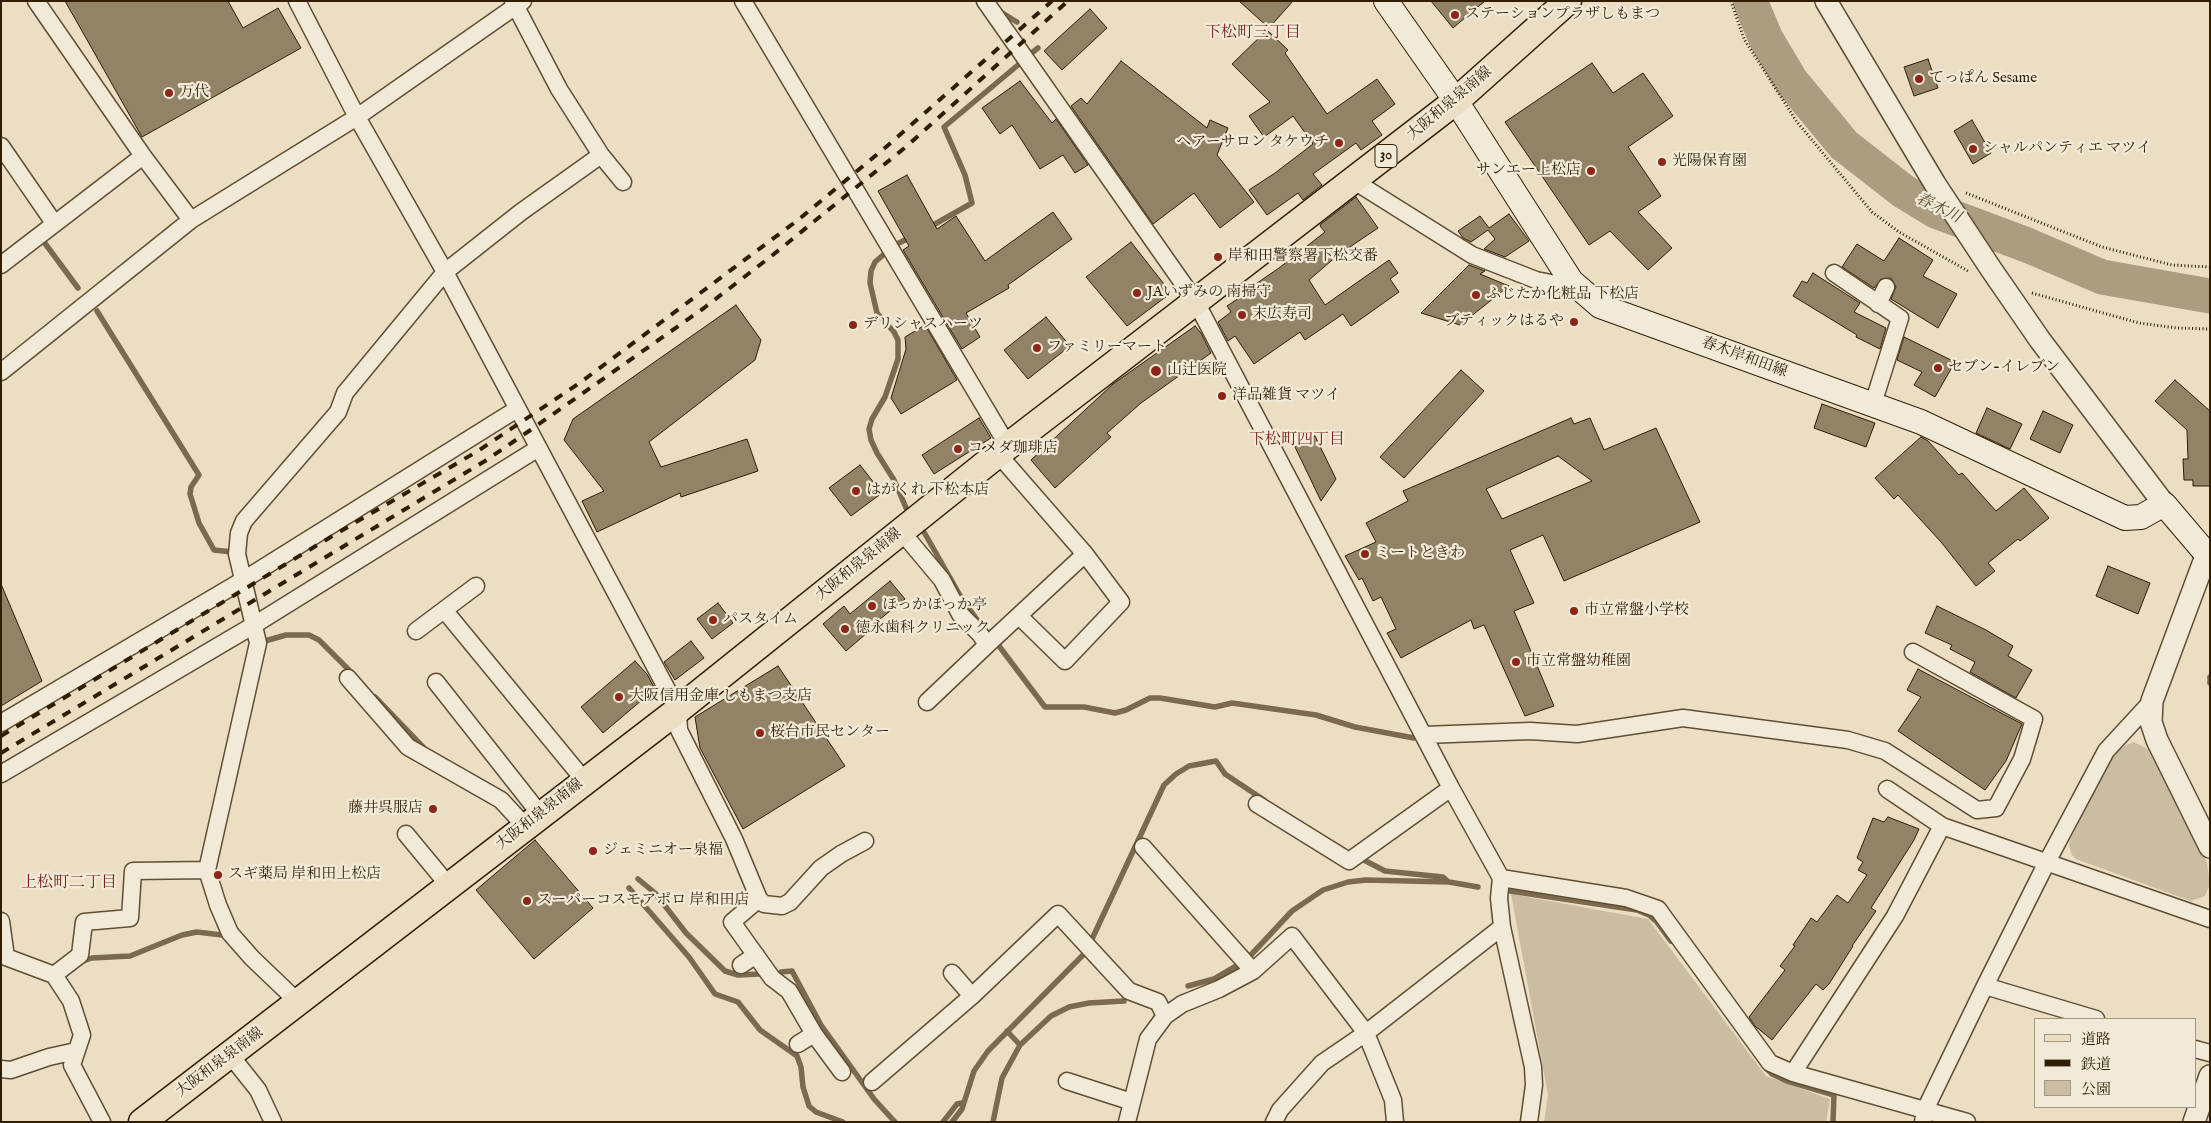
<!DOCTYPE html>
<html>
<head>
<meta charset="utf-8">
<style>
  body { margin:0 }
  #map { position:relative; width:2211px; height:1123px; overflow:hidden; background:#ebdec3; font-family:"IM FELL English","Noto Serif JP",serif }
  canvas { display:block }
  .frame { position:absolute; inset:0; border:2px solid #311e02; pointer-events:none }
  .legend { position:absolute; left:2034px; top:1018px; width:162px; height:90px; box-sizing:border-box; background:#f2ead8; border:1px solid #a59882; margin:0; padding:6px 9px; list-style:none; font-size:15px; color:#311e02 }
  .legend li { display:flex; align-items:center; gap:10px; height:25px }
  .legend b { width:25px; border:1px solid #a59882 }
</style>
</head>
<body>
<div id="map">
<canvas width="2211" height="1123"></canvas>
<div class="frame"></div>
<ul class="legend">
<li><b style="height:6px;background:#ebdec3"></b>道路</li>
<li><b style="height:6px;background:#311e02"></b>鉄道</li>
<li><b style="height:14px;background:#cbbda2"></b>公園</li>
</ul>
</div>
<script>
const ctx = document.querySelector('canvas').getContext('2d');
ctx.lineJoin = 'round';
function fill(path, color) {
  ctx.fillStyle = color;
  ctx.fill(path, 'evenodd');
}
function shape(rows) {
  const path = new Path2D();
  for (const r of rows) {
    path.moveTo(r[0], r[1]);
    for (let i = 2; i < r.length; i += 2) path.lineTo(r[i], r[i + 1]);
  }
  return path;
}
function strokePath(path, color, width, dash) {
  ctx.strokeStyle = color;
  ctx.lineWidth = width;
  ctx.lineCap = dash ? 'butt' : 'round';
  ctx.setLineDash(dash || []);
  ctx.stroke(path);
}
function write(font, color, halo, rows, align = 'center') {
  ctx.font = font + ' "IM FELL English","Noto Serif JP",serif';
  ctx.lineWidth = 4.5;
  ctx.setLineDash([]);
  ctx.textBaseline = 'middle';
  ctx.strokeStyle = halo;
  ctx.fillStyle = color;
  for (const [text, x, y, turn = 0] of rows) {
    ctx.save();
    ctx.translate(x, y);
    ctx.rotate((+turn || 0) * Math.PI / 180);
    ctx.textAlign = isNaN(turn) ? turn : align;
    if (halo) ctx.strokeText(text, 0, 0);
    ctx.fillText(text, 0, 0);
    ctx.restore();
  }
}
const green = shape([
  [2134,742,2148,749,2155,760,2207,862,2210,884,2205,896,2191,901,2076,859,2072,855,2069,845,2070,840,2113,754,2126,745],
  [1511,894,1648,919,1766,1076,1830,1099,1826,1122,1544,1122,1548,1095]
]);
const stream = shape([
  [999,11,1017,22],
  [1028,56,1038,48],
  [928,228,972,203,965,175,944,127,1018,65],
  [44,242,78,288],
  [895,245,911,237],
  [883,255,875,262,871,271,870,283,877,313,894,332,898,340,898,359,885,397,872,419,869,429,871,440,877,453,894,480,907,510],
  [97,311,199,475,191,487,190,494,199,523,214,550,232,552],
  [924,532,962,599,981,625],
  [265,641,286,635,309,635,319,640,353,674],
  [999,646,1045,707,1084,707,1115,713,1126,710,1150,698,1160,698,1215,707,1232,703,1316,715,1355,727,1414,738],
  [2210,677,2210,683],
  [375,697,424,748],
  [1360,858,1385,871,1443,877,1449,882,1478,887],
  [638,879,655,893,686,933,725,971,738,975,760,974],
  [629,888,689,957,715,994,738,1002,760,1030,797,1056,801,1067,803,1087,809,1106,816,1112,843,1122],
  [1510,891,1637,910,1649,915,1657,922,1671,941],
  [1092,939,1164,785,1176,774,1189,766,1216,761,1225,774,1264,800],
  [1250,956,1292,911,1323,890,1348,882,1366,880,1449,882],
  [80,962,92,958,130,956,182,935,197,932,222,935],
  [781,972,792,971,821,1025,874,1099,895,1122],
  [1188,986,1214,979,1238,965],
  [1007,1031,1020,1045],
  [1765,1067,1772,1074,1787,1081,1834,1095,1833,1122],
  [943,1122,957,1104,962,1103],
  [952,1122,962,1109,974,1071,988,1051,1084,954],
  [993,1122,1002,1078,1020,1045,1051,1016,1069,1007,1089,1003,1124,1001]
]);
const river = shape([
  [1750,1,1766,39,1791,81,1844,145,1903,191,1936,211,2027,245,2102,277,2210,296]
]);
const building = shape([
  [65,1,228,1,243,28,278,8,301,48,142,137,65,1],
  [1239,1,1293,1,1269,28,1239,1],
  [1431,1,1485,1,1453,28,1431,1],
  [1090,9,1107,28,1062,70,1044,51,1090,9],
  [1267,30,1288,50,1285,53,1327,114,1377,79,1395,104,1372,121,1382,135,1361,150,1356,143,1313,174,1322,185,1303,200,1298,193,1267,215,1249,190,1275,173,1313,144,1293,116,1264,137,1249,116,1270,102,1232,64,1267,30],
  [1928,59,1938,88,1914,96,1904,67,1928,59],
  [1121,61,1207,128,1210,120,1228,128,1217,155,1254,202,1220,228,1194,193,1153,224,1071,106,1081,98,1087,104,1121,61],
  [1592,63,1613,93,1643,73,1673,116,1628,147,1661,196,1638,212,1672,248,1648,270,1610,231,1589,245,1505,122,1592,63],
  [1020,81,1052,123,1056,119,1088,165,1075,173,1063,155,1040,169,1012,125,1000,134,982,108,1020,81],
  [1972,120,1991,153,1973,164,1954,131,1972,120],
  [907,175,937,229,956,216,985,261,1053,212,1072,239,1008,285,1009,288,966,313,980,337,962,349,903,250,909,246,878,191,907,175],
  [1356,197,1378,228,1338,255,1309,280,1325,305,1389,260,1398,273,1390,279,1399,292,1351,326,1343,314,1305,340,1300,332,1254,364,1235,336,1228,341,1218,322,1231,312,1227,306,1251,290,1250,288,1279,268,1325,232,1320,226,1321,224,1356,197],
  [1509,214,1529,241,1505,257,1484,249,1495,239,1488,230,1471,242,1463,238,1458,231,1480,216,1489,228,1509,214],
  [1899,238,1933,260,1923,276,1957,294,1938,328,1891,299,1896,287,1891,278,1881,279,1874,288,1842,267,1857,244,1884,261,1899,238],
  [1131,242,1171,293,1127,326,1086,277,1131,242],
  [1469,265,1485,271,1480,274,1509,286,1460,325,1421,313,1469,265],
  [1813,273,1860,303,1854,312,1886,328,1880,349,1856,337,1857,335,1793,296,1802,281,1807,283,1813,273],
  [736,305,761,340,755,360,649,442,661,467,747,439,758,471,681,497,680,493,597,532,582,501,604,491,564,440,573,419,736,305],
  [1046,317,1070,346,1028,379,1004,350,1046,317],
  [925,325,957,380,901,414,891,398,906,349,905,337,925,325],
  [1195,326,1201,333,1211,353,1141,403,1107,433,1111,437,1055,488,1031,460,1113,384,1195,326],
  [1904,337,1955,362,1935,397,1914,385,1922,372,1897,360,1904,337],
  [1461,370,1484,391,1404,478,1380,457,1461,370],
  [2175,380,2210,411,2210,486,2193,486,2193,480,2184,480,2183,459,2188,459,2187,430,2155,401,2175,380],
  [1822,404,1875,423,1866,447,1814,428,1822,404],
  [1987,408,2022,424,2010,449,1976,433,1987,408],
  [2043,411,2073,425,2060,453,2030,439,2043,411],
  [979,418,991,438,934,474,922,455,979,418],
  [1571,418,1574,424,1590,418,1604,450,1656,428,1700,522,1564,581,1543,535,1510,550,1534,603,1514,611,1554,706,1525,716,1484,625,1474,629,1471,620,1401,658,1387,633,1396,629,1381,597,1373,601,1362,578,1359,580,1345,556,1376,542,1366,523,1408,501,1403,491,1571,418],
  [1558,456,1592,481,1502,519,1486,489,1558,456],
  [1315,436,1336,479,1321,501,1295,447,1315,436],
  [1921,437,1928,441,1959,475,1962,473,1996,511,2024,488,2049,518,2020,541,2018,539,1988,563,1995,571,1976,586,1941,542,1898,495,1894,499,1875,478,1921,437],
  [860,465,882,493,851,516,829,488,860,465],
  [2108,566,2150,583,2138,614,2096,596,2108,566],
  [890,581,905,599,865,631,867,633,846,651,823,624,844,606,850,614,890,581],
  [1,584,42,681,1,706,1,584],
  [718,603,733,623,712,639,697,619,718,603],
  [1937,606,1986,630,2013,646,2008,656,2032,670,2016,698,1970,672,1975,662,1950,649,1952,645,1925,633,1937,606],
  [691,641,704,658,675,680,664,662,691,641],
  [635,661,647,674,655,689,603,733,581,707,635,661],
  [778,666,845,766,743,829,700,748,695,717,778,666],
  [1918,669,2022,724,2006,761,1985,790,1898,731,1921,697,1907,690,1918,669],
  [1888,817,1919,829,1914,840,1871,908,1876,911,1852,946,1853,946,1829,984,1823,990,1816,984,1772,1040,1755,1026,1749,1017,1785,970,1780,966,1795,946,1793,945,1811,918,1817,922,1837,895,1848,903,1867,875,1858,870,1863,862,1857,858,1873,818,1884,822,1888,817],
  [535,840,593,908,534,959,476,890,535,840]
]);
const path = shape([
  [1731,1,1744,39,1797,122,1872,212,1899,232,1968,271],
  [1966,193,2102,247,2172,265,2210,267],
  [2032,293,2139,323,2177,328,2210,329]
]);
const minor = shape([
  [36,1,143,156,191,220],
  [297,1,357,117,445,272,678,710,679,730,734,839,759,899,764,904,782,906,790,902,821,868,841,854,865,841],
  [513,1,559,89,601,155,623,182],
  [743,1,1008,446],
  [985,1,1196,302,1451,788,1501,878,1499,898,1502,927,1533,1067,1534,1085,1529,1122],
  [1,146,54,223],
  [1354,181,1472,255,1536,280,1556,284,1571,281],
  [1,265,143,156],
  [1834,273,1900,318,1873,404],
  [1878,304,1886,287],
  [1,372,191,220,357,117,523,1],
  [998,454,1085,554,1121,602,1065,661,1019,616],
  [901,531,942,580,960,614,980,634,987,645,927,702],
  [445,611,584,780],
  [416,631,476,586],
  [987,645,1085,554],
  [348,678,408,747,501,800,525,826],
  [436,682,540,814],
  [1,723,245,579,517,409],
  [1424,735,1530,731,1577,734,1683,718,1848,740,1885,751,1977,810,1996,808,2022,759,2034,719,1913,652],
  [1,774,254,625,537,449],
  [1887,789,1942,826,2210,919],
  [1257,804,1349,861,1451,788],
  [406,834,449,886],
  [1143,847,1253,971],
  [1501,878,1626,898,1658,909,1770,1063,1793,1073,1967,1122],
  [759,899,732,922,772,978,789,991,814,1034,842,1072],
  [1,921,6,957,54,975,71,1001,82,1035,72,1065,102,1122],
  [741,965,756,955],
  [952,973,972,996],
  [54,975,80,955,84,922,130,918,133,871,207,870],
  [1985,986,2096,1019],
  [298,1002,252,958,230,933,218,905,207,870,258,643,237,554,239,533,244,521,338,412,345,393,445,272,521,212,601,155],
  [798,1044,814,1034],
  [2195,1049,2210,1053],
  [231,1056,258,1090,273,1122],
  [1,1069,11,1070,49,1057,76,1051],
  [1793,1073,1895,916,1942,826],
  [1067,1081,1132,1102],
  [872,1082,972,996,1058,914,1129,991,1158,1002,1165,1016],
  [1127,1122,1148,1039,1165,1016,1182,1004,1219,989,1253,971,1292,936,1366,1033,1393,1100,1395,1122],
  [1274,1122,1280,1110,1322,1063,1366,1033,1502,927],
  [1923,1122,1925,1110,1985,986,2047,862,2106,751,2152,701]
]);
const tertiary = shape([
  [1826,1,1935,184,1991,269,2040,340,2164,504],
  [2206,556,2152,701,2151,722,2157,740,2210,847],
  [2194,1122,2210,1076]
]);
const secondary = shape([
  [1386,1,1456,101,1571,281,1600,306,1921,422,2125,518,2141,517,2164,504,2210,558]
]);
const primary = shape([
  [142,1122,678,710,1008,446,1456,101,1568,1]
]);
const rail = shape([
  [1,736,334,535,478,451,581,382,798,220,886,147,1052,1],
  [1,753,485,461,529,431,704,308,774,254,907,146,1068,1]
]);
const markers = [
  [1455,15,5,"#8f2418"],
  [1919,79,5,"#8f2418"],
  [169,93,5,"#8f2418"],
  [1339,143,5,"#8f2418"],
  [1973,149,5,"#8f2418"],
  [1662,162,5,"#8f2418"],
  [1591,171,5,"#8f2418"],
  [1218,257,5,"#8f2418"],
  [1137,293,5,"#8f2418"],
  [1476,295,5,"#8f2418"],
  [1242,315,5,"#8f2418"],
  [1574,322,5,"#8f2418"],
  [853,325,5,"#8f2418"],
  [1037,348,5,"#8f2418"],
  [1938,368,5,"#8f2418"],
  [1156,371,6,"#8f2418"],
  [1222,396,5,"#8f2418"],
  [958,449,5,"#8f2418"],
  [856,491,5,"#8f2418"],
  [1365,554,5,"#8f2418"],
  [872,606,5,"#8f2418"],
  [1574,611,5,"#8f2418"],
  [713,620,5,"#8f2418"],
  [845,629,5,"#8f2418"],
  [1516,662,5,"#8f2418"],
  [619,697,5,"#8f2418"],
  [760,733,5,"#8f2418"],
  [433,809,5,"#8f2418"],
  [593,851,5,"#8f2418"],
  [218,875,5,"#8f2418"],
  [527,901,5,"#8f2418"]
];
const shields = [
  [1386,156,22]
];
const shieldNames = [
  ["30",1386,156]
];
const poiNames = [
  ["ステーションプラザしもまつ",1465,15],
  ["てっぱん Sesame",1929,79],
  ["万代",179,93],
  ["ヘアーサロン タケウチ",1329,143,"right"],
  ["シャルパンティエ マツイ",1983,149],
  ["光陽保育園",1672,162],
  ["サンエー上松店",1581,171,"right"],
  ["岸和田警察署下松交番",1228,257],
  ["JAいずみの 南掃守",1147,293],
  ["ふじたか化粧品 下松店",1486,295],
  ["末広寿司",1252,315],
  ["ブティックはるや",1564,322,"right"],
  ["デリシャスハーツ",863,325],
  ["ファミリーマート",1047,348],
  ["セブン-イレブン",1948,368],
  ["山辻医院",1167,371],
  ["洋品雑貨 マツイ",1232,396],
  ["コメダ珈琲店",968,449],
  ["はがくれ 下松本店",866,491],
  ["ミートときわ",1375,554],
  ["ほっかほっか亭",882,606],
  ["市立常盤小学校",1584,611],
  ["パスタイム",723,620],
  ["徳永歯科クリニック",855,629],
  ["市立常盤幼稚園",1526,662],
  ["大阪信用金庫 しもまつ支店",629,697],
  ["桜台市民センター",770,733],
  ["藤井呉服店",423,809,"right"],
  ["ジェミニオー泉福",603,851],
  ["スギ薬局 岸和田上松店",228,875],
  ["スーパーコスモアポロ 岸和田店",537,901]
];
const streetNames = [
  ["大阪和泉泉南線",1450,104,-40],
  ["春木岸和田線",1744,358,20],
  ["大阪和泉泉南線",859,565,-39],
  ["大阪和泉泉南線",540,815,-38],
  ["大阪和泉泉南線",220,1063,-37]
];
const neighbourhoodNames = [
  ["下松町三丁目",1253,34],
  ["下松町四丁目",1297,441],
  ["上松町二丁目",69,884]
];
const waterNames = [
  ["春木川",1938,209,26]
];
fill(green, '#cbbda2');
strokePath(stream, '#7b6a4e', 5.5);
strokePath(river, '#ac9d81', 35);
fill(building, '#928266');
strokePath(building, '#311e02', 1);
strokePath(minor, '#604e32', 19);
strokePath(tertiary, '#604e32', 24);
strokePath(secondary, '#311e02', 26);
strokePath(primary, '#311e02', 29);
strokePath(path, '#311e02', 3, [1, 2.5]);
strokePath(minor, '#f2ead8', 16);
strokePath(tertiary, '#f2ead8', 21);
strokePath(secondary, '#f2ead8', 24);
strokePath(primary, '#ebdec3', 26);
strokePath(rail, '#311e02', 4, [9, 9]);
for (const [x, y, r, color] of markers) {
  const dot = new Path2D();
  dot.arc(x, y, r, 0, 2 * Math.PI);
  ctx.fillStyle = color;
  ctx.fill(dot);
  strokePath(dot, '#f2ead8', 2);
}
for (const [x, y, w] of shields) {
  const box = new Path2D();
  box.roundRect(x - w / 2, y - 11.5, w, 23, 4);
  ctx.fillStyle = '#f2ead8';
  ctx.fill(box);
  strokePath(box, '#311e02', 1);
}
write('bold 14px', '#311e02', null, shieldNames);
write('15px', '#311e02', '#f2ead8', poiNames, 'left');
write('15px', '#311e02', '#f2ead8', streetNames);
write('16px', '#7a1f14', '#f2ead8', neighbourhoodNames);
write('italic 16px', '#5c4a2e', '#f2ead8', waterNames);
</script>
</body>
</html>
